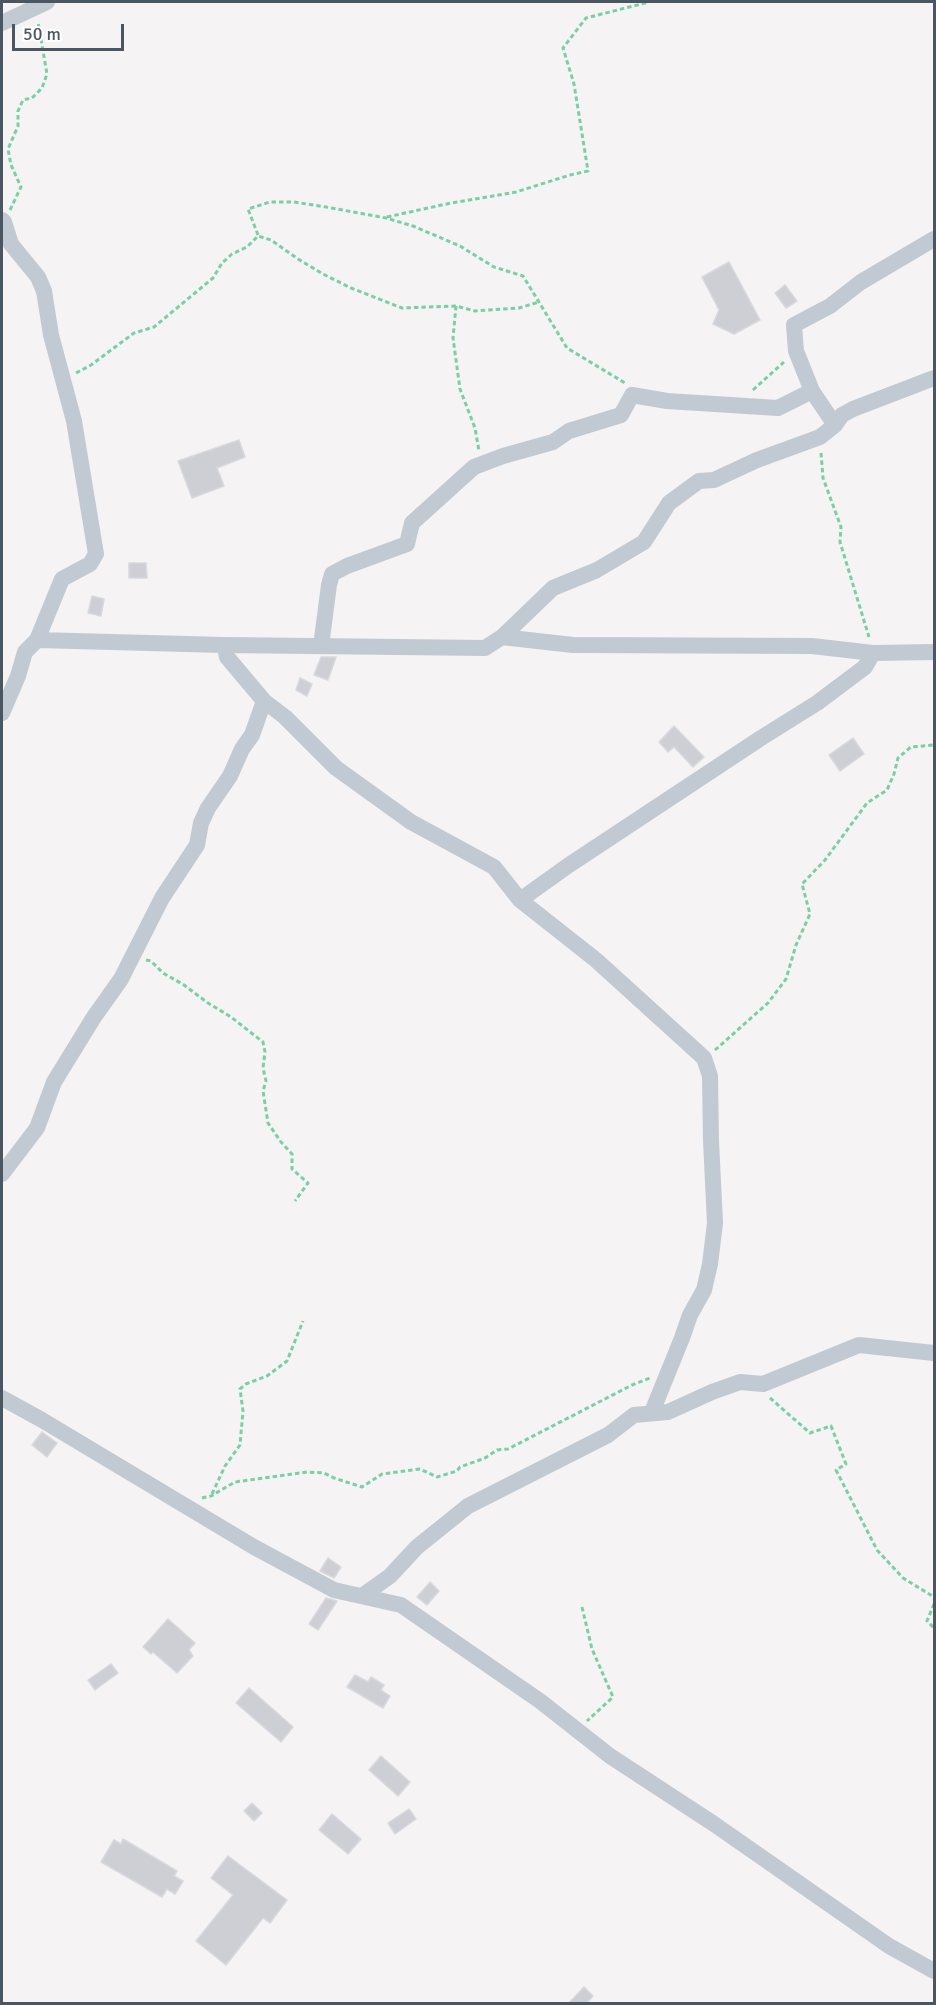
<!DOCTYPE html>
<html>
<head>
<meta charset="utf-8">
<style>
  body { margin:0 }
  #map { position:relative; width:936px; height:2005px; overflow:hidden; background:#f5f3f3; font-family:Signika,sans-serif }
  canvas { display:block }
  .frame { position:absolute; inset:0; border:3px solid #4a5661; pointer-events:none }
  .scale { position:absolute; left:12px; top:24px; width:112px; height:27px; box-sizing:border-box; border:3px solid #4a5661; border-top:0; padding-left:8px; font-size:18px; line-height:21px; white-space:nowrap; color:#4a5661; -webkit-text-stroke:4px #fff; paint-order:stroke }
</style>
</head>
<body>
<div id="map">
<canvas width="936" height="2005"></canvas>
<div class="frame"></div>
<div class="scale">50 m</div>
</div>
<script>
const ctx = document.querySelector('canvas').getContext('2d');
ctx.lineJoin = 'round';
function fill(path, color) {
  ctx.fillStyle = color;
  ctx.fill(path, 'evenodd');
}
function shape(rows) {
  const path = new Path2D();
  for (const r of rows) {
    path.moveTo(r[0], r[1]);
    for (let i = 2; i < r.length; i += 2) path.lineTo(r[i], r[i + 1]);
  }
  return path;
}
function strokePath(path, color, width, dash) {
  ctx.strokeStyle = color;
  ctx.lineWidth = width;
  ctx.lineCap = dash ? 'butt' : 'round';
  ctx.setLineDash(dash || []);
  ctx.stroke(path);
}
const building = shape([
  [729,262,760,320,734,334,713,324,719,310,702,277,729,262],
  [785,285,797,301,786,308,775,293,785,285],
  [239,440,245,457,217,468,224,486,192,498,178,461,239,440],
  [129,563,146,563,147,578,129,578,129,563],
  [92,596,104,599,101,616,88,613,92,596],
  [321,657,336,657,328,680,314,675,321,657],
  [300,678,312,684,307,696,296,690,300,678],
  [674,726,704,757,693,767,674,747,668,752,659,742,674,726],
  [853,738,864,754,840,771,829,755,853,738],
  [42,1432,57,1443,47,1457,32,1445,42,1432],
  [328,1558,341,1567,334,1578,320,1571,328,1558],
  [430,1582,439,1591,427,1605,417,1597,430,1582],
  [326,1598,337,1601,318,1630,309,1624,326,1598],
  [168,1619,195,1643,189,1650,193,1656,177,1673,153,1652,151,1654,143,1647,168,1619],
  [111,1664,118,1673,95,1690,88,1680,111,1664],
  [355,1675,368,1682,371,1677,384,1685,381,1690,390,1696,383,1708,347,1687,355,1675],
  [249,1688,293,1727,281,1742,236,1703,249,1688],
  [381,1756,410,1782,398,1796,369,1770,381,1756],
  [252,1803,262,1813,254,1821,244,1811,252,1803],
  [409,1809,416,1819,395,1834,388,1823,409,1809],
  [332,1814,361,1839,348,1854,319,1830,332,1814],
  [123,1839,177,1871,174,1876,183,1881,175,1894,167,1889,162,1897,101,1862,114,1840,121,1844,123,1839],
  [228,1856,287,1900,270,1923,263,1918,226,1965,196,1941,233,1895,211,1878,228,1856],
  [584,1987,593,1996,586,2004,568,2004,584,1987]
]);
const path = shape([
  [10,210,21,187,11,165,8,149,18,126,18,111,23,100,32,98,42,88,47,74,38,22],
  [387,217,451,203,516,192,570,175,588,171,574,84,563,48,586,18,649,2],
  [258,235,248,209,270,202,294,202,326,207,386,218,413,226,460,246,494,267,523,276,567,348,625,383],
  [456,306,453,338,460,389,475,428,479,451],
  [76,373,91,365,134,333,154,327,213,278,222,263,232,254,247,247,258,236,271,240,298,259,323,274,351,288,402,308,456,306,475,311,519,308,539,302],
  [753,390,784,362],
  [821,453,823,478,841,527,840,542,869,637],
  [146,960,151,961,163,973,184,985,208,1003,231,1017,263,1042,265,1052,263,1068,266,1081,263,1091,268,1123,281,1142,292,1154,292,1169,308,1183,295,1201],
  [715,1050,768,1003,786,979,796,945,810,914,802,884,825,860,867,803,887,790,894,774,898,758,911,747,934,745],
  [770,1398,810,1433,831,1426,846,1464,836,1470,877,1550,903,1578,934,1597],
  [212,1494,225,1466,240,1445,243,1411,240,1389,246,1384,267,1376,287,1361,303,1321],
  [202,1498,211,1496,235,1482,307,1472,324,1473,334,1478,362,1487,382,1474,420,1469,437,1477,457,1471,460,1467,485,1458,497,1450,508,1449,632,1385,650,1378],
  [934,1604,927,1621,934,1628],
  [582,1607,592,1649,613,1697,587,1721]
]);
const minor = shape([
  [2,23,47,2],
  [2,220,4,222,11,244,38,277,44,291,51,335,74,421,96,554,90,564,62,579,37,640],
  [835,425,812,391,796,351,794,325,830,306,861,282,934,239],
  [502,637,573,645,812,646,873,653,934,652],
  [321,646,329,585,332,574,347,566,407,544,412,523,474,467,503,456,553,442,569,431,621,415,632,395,667,401,778,408,812,391],
  [264,701,285,717,336,768,411,822,494,867,520,900,596,960,704,1058,710,1076,711,1141,715,1223,710,1264,704,1290,690,1315,682,1338,652,1412],
  [2,713,18,676,25,652,37,640,224,645,485,648,502,637,553,588,597,570,644,542,669,503,699,481,714,480,757,460,820,437,835,425,842,415,853,409,934,378],
  [520,900,569,865,761,738,817,703,865,667,873,653],
  [2,1174,37,1128,54,1082,94,1017,121,979,162,898,197,845,201,823,208,808,230,776,242,749,252,735,264,701,227,657,224,645],
  [2,1398,42,1420,254,1547,334,1590,401,1605,540,1701,610,1756,714,1824,889,1946,934,1971],
  [362,1596,390,1576,417,1547,468,1506,608,1435,634,1415,668,1412,712,1392,740,1382,763,1384,859,1345,934,1353]
]);
fill(building, '#cdcfd5');
strokePath(building, '#d7d9de', 1.5);
strokePath(path, '#7ad0a6', 3, [4.5, 3]);
strokePath(minor, '#c1cad2', 16);
</script>
</body>
</html>
